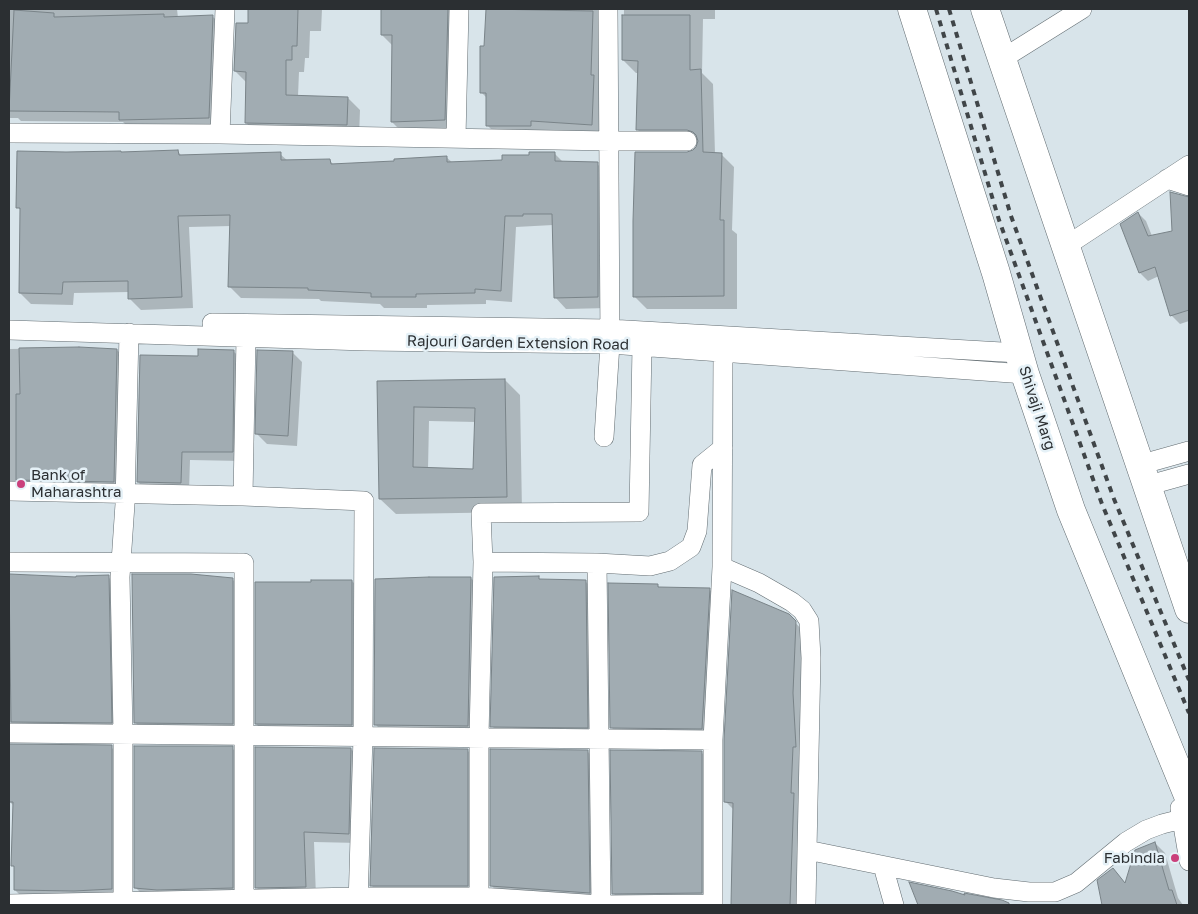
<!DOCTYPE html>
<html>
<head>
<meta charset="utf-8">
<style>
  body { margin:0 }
  #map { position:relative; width:1198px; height:914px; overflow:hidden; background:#d8e4ea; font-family:"Golos Text",sans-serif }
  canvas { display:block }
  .frame { position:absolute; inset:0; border:10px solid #2b2f32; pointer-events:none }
</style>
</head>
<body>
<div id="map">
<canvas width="1198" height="914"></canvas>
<div class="frame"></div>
</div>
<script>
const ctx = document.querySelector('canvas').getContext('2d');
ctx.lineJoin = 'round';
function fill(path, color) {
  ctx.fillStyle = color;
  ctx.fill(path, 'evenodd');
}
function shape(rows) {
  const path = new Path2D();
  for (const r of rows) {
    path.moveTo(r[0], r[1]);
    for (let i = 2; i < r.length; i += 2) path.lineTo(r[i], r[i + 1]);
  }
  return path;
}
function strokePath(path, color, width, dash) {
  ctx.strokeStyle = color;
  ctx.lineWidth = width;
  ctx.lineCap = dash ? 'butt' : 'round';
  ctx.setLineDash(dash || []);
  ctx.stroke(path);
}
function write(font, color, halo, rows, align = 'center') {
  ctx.font = font + ' "Golos Text",sans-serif';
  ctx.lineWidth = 5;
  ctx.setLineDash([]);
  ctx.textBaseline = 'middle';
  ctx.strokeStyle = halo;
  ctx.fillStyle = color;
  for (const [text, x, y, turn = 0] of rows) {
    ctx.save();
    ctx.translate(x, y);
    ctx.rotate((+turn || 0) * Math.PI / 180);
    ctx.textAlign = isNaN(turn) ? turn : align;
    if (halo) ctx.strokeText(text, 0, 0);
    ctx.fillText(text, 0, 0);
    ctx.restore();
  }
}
const shadow = shape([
  [9,9,177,9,178,18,213,17,224,27,220,129,131,130,123,122,21,121,18,118,9,118],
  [249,9,322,9,321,31,310,31,309,58,305,58,304,72,299,72,298,96,348,98,360,110,359,137,259,135,246,123,247,83,235,71,249,25],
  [383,9,462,9,455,130,403,133,392,122,393,46,382,35],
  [487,9,601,9,601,134,497,135,487,125,487,98,481,92,486,47],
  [624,9,715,9,715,19,703,19,702,73,713,84,715,154,721,154,734,167,732,230,737,234,737,309,647,309,634,296,688,153,694,152,699,142,650,142,637,129,639,73,636,73,623,60],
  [178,152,182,156,280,154,288,161,330,161,334,165,395,162,446,157,453,163,503,161,554,153,563,162,597,164,609,175,609,308,566,309,555,297,553,225,516,227,512,302,486,300,486,304,427,305,427,308,384,308,380,304,321,301,319,299,241,298,229,286,231,226,189,227,193,308,141,310,130,299,129,292,74,293,73,305,31,304,20,293,21,211,18,207,122,154],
  [1171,193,1189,198,1189,321,1180,324,1172,316,1159,276,1148,281,1140,273,1121,225,1138,213,1146,221,1152,236,1174,232],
  [79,348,117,350,127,360,124,492,9,494,9,349],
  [234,352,243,360,241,461,190,460,189,491,147,491,138,482],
  [292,352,302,362,297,446,267,444,257,434],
  [505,380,520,395,522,512,396,514,380,499,379,382],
  [429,421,476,422,474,470,428,469],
  [9,577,77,578,108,577,118,586,121,732,70,726,9,723],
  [538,577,541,581,585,581,596,592,597,737,502,736,492,726],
  [471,578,481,589,478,736,386,735,376,725],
  [232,579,243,590,243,735,146,734,135,722],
  [352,581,363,592,362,736,268,735,256,724,312,583],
  [658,586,661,589,709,589,720,600,713,739,622,738,611,727],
  [788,615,806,634,801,905,732,905,734,810,726,802],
  [111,747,121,757,121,899,25,900,15,890,15,868,12,865,14,806,10,802],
  [232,748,242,758,242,898,146,898,136,888],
  [351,749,361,759,359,843,314,842,316,897,267,898,256,887],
  [467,750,478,761,478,896,382,896,371,885],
  [587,751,598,762,600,903,502,897,492,886],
  [701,752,712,763,712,903,624,904,613,893],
  [1155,843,1165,853,1178,898,1183,905,1103,905,1099,881,1113,870,1126,884],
  [911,884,967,897,999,901,1004,905,920,905]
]);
const building = shape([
  [248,9,298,9,297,46,292,46,292,60,286,60,286,95,348,97,347,125,245,123,246,72,234,71,236,23,248,23,248,9],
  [381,9,448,9,445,120,391,122,392,35,381,35,381,9],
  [486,9,593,11,591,75,594,75,592,125,531,121,531,126,486,126,486,93,480,93,480,46,484,46,486,9],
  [14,10,54,13,54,17,164,14,164,17,213,15,209,118,119,120,119,112,9,111,14,10],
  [622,15,690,15,690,70,701,69,703,152,722,153,720,220,724,220,724,296,633,297,633,221,635,152,687,152,693,150,696,147,698,141,696,135,693,132,687,130,636,130,638,61,622,60,622,15],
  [178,150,179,155,281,152,281,160,330,159,331,164,394,161,394,159,447,156,447,162,502,160,502,155,529,155,529,152,555,152,555,161,598,162,598,297,554,298,552,214,523,214,523,216,505,216,501,291,475,289,475,293,416,294,416,297,371,297,371,293,308,290,308,288,228,287,230,215,178,216,182,297,128,299,128,281,63,282,62,294,19,293,20,208,16,208,17,151,66,152,121,151,121,152,178,150],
  [1170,192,1189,197,1189,310,1170,316,1155,267,1139,273,1120,224,1138,212,1148,236,1172,231,1170,192],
  [79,347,117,349,114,482,16,480,16,394,20,394,19,348,79,347],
  [198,349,234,350,233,452,182,452,181,483,137,482,140,355,198,356,198,349],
  [257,350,293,351,288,436,255,434,257,350],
  [505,379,507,497,379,499,377,381,505,379],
  [414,407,475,408,473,469,413,467,414,407],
  [9,574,76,577,76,576,109,575,112,723,11,722,9,574],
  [132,574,191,574,233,578,233,724,134,723,132,574],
  [539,576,539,579,586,580,588,728,490,727,494,577,539,576],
  [429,577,471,577,468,726,374,725,375,579,429,577],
  [311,580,352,580,352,725,255,724,255,582,311,582,311,580],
  [608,583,658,584,658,587,710,588,702,729,610,728,608,583],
  [732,590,789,614,796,621,793,693,796,747,793,747,791,793,794,793,790,905,731,905,733,803,724,802,724,740,732,590],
  [9,744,112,745,112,889,74,891,14,890,14,866,11,866,13,802,9,802,9,744],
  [134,746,233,746,233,888,157,890,134,888,134,746],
  [255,747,351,748,349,834,304,832,306,887,255,888,255,747],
  [374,748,468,749,468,886,370,886,374,748],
  [490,749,588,750,590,893,490,886,490,749],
  [610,750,702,751,702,893,612,894,610,750],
  [1155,842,1169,890,1172,890,1177,905,1102,905,1097,880,1113,868,1125,883,1135,850,1155,842],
  [909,882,952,891,965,895,964,893,1002,900,1009,903,1009,905,918,905,909,882]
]);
const minor = shape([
  [1002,59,1082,9],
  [9,133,220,134,610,141,687,141],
  [220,134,225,9],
  [456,138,459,9],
  [1167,179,1189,186],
  [1066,246,1189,165],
  [212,323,609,329,1019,353],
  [9,330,366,341,610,344,1025,374],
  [604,437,610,344,608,9],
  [1139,465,1189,451],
  [1146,486,1189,474],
  [9,491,243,496,364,501,363,736,358,905],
  [243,496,246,337],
  [9,562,244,563,244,900],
  [483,562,597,563,650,566,670,561,691,547,697,531,702,465,723,448],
  [597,563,601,905],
  [722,567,759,583,792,602,802,610,809,621,811,658,807,850,994,888,1029,892,1055,892,1076,883,1126,842,1146,830,1162,824,1182,819],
  [9,733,713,740],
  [1180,808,1189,861],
  [883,866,894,905],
  [9,904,358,897,479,897,601,905,713,904],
  [123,905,123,734,120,577,125,504,129,333],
  [479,905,479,737,483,562,481,513,639,512,642,346],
  [713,905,713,740,722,567,723,352],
  [806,905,807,850]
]);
const secondary = shape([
  [912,9,996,273,1025,374,1071,510,1189,798],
  [985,9,1189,609]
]);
const rail = shape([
  [936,9,999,220,1102,504,1189,713],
  [949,9,1011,216,1114,499,1189,680]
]);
const markers = [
  [21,484,5,"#ca407b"],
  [1175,858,5,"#ca407b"]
];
const streetNames = [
  ["Rajouri Garden Extension Road",518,343,1],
  ["Shivaji Marg",1037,408,72]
];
const poiNames = [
  ["Bank of",31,475],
  ["Maharashtra",31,492],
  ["Fabindia",1165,858,"right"]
];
fill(shadow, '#0003');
fill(building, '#a1acb2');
strokePath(building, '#798388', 1);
strokePath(minor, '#626c71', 20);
strokePath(secondary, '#626c71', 29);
strokePath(minor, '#fff', 19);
strokePath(secondary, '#fff', 28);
strokePath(rail, '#404548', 4, [6, 6]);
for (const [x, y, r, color] of markers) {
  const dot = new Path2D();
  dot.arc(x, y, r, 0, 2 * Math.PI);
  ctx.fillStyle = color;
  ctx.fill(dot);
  strokePath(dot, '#e5f1f7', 2);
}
write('15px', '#2b2f32', '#e5f1f7', streetNames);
write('15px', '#2b2f32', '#e5f1f7', poiNames, 'left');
</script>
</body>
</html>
